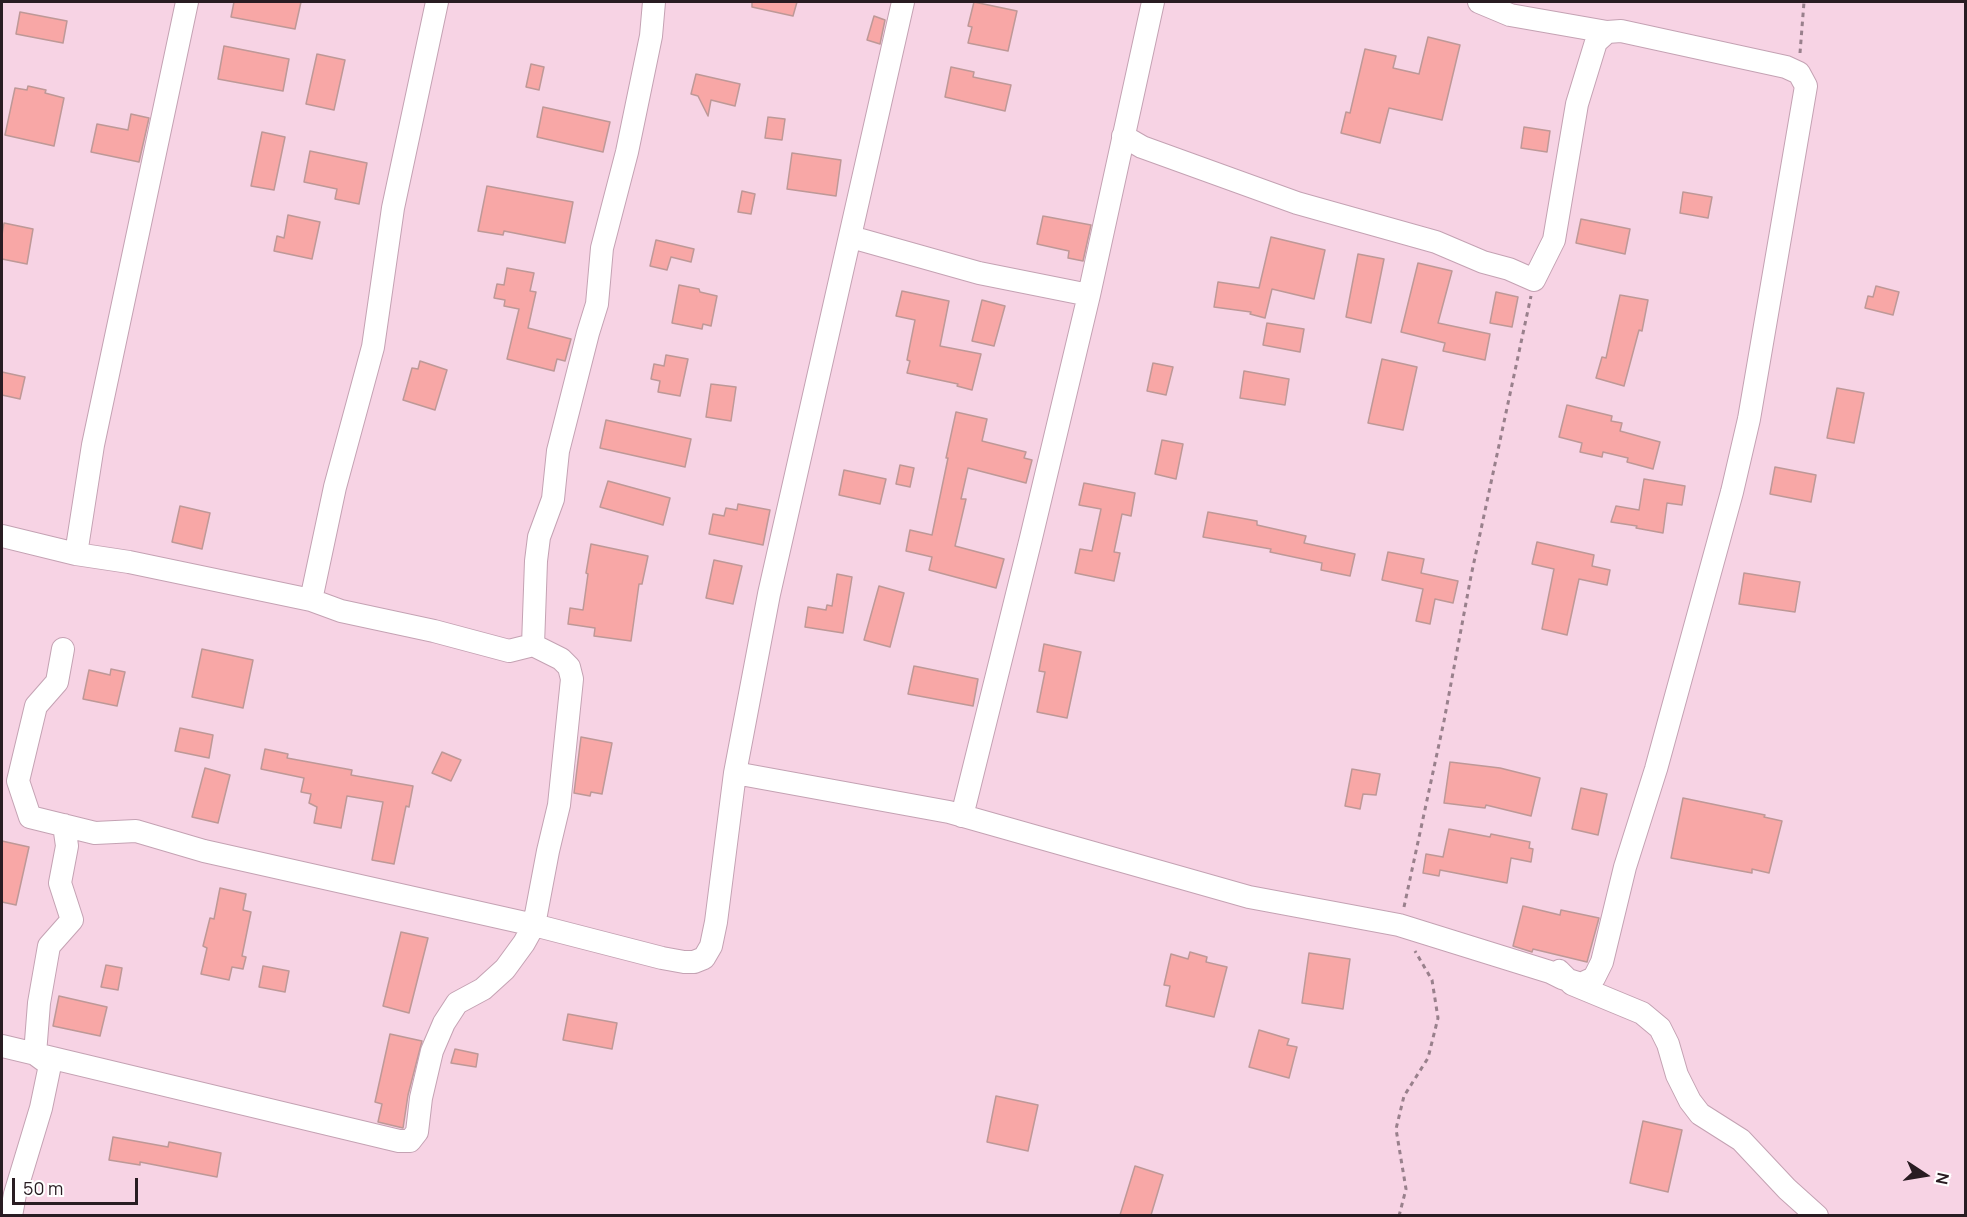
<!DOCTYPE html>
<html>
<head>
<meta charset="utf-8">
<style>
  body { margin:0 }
  #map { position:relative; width:1967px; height:1217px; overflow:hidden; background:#f7d3e4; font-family:Manrope,sans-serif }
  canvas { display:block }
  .frame { position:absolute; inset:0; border:3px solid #291c22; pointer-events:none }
  .north { position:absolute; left:1895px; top:1145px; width:60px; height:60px; -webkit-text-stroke:4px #fff; paint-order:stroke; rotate:102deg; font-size:16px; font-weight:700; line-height:24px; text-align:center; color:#291c22 }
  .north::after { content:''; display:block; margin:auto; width:21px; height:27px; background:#291c22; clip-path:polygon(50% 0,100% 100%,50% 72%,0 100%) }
  .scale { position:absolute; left:12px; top:1178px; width:126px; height:27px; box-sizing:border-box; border:3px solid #291c22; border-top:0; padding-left:8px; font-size:18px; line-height:21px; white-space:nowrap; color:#291c22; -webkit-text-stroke:4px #fff; paint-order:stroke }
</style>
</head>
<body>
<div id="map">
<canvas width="1967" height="1217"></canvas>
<div class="frame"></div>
<div class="north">N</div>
<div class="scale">50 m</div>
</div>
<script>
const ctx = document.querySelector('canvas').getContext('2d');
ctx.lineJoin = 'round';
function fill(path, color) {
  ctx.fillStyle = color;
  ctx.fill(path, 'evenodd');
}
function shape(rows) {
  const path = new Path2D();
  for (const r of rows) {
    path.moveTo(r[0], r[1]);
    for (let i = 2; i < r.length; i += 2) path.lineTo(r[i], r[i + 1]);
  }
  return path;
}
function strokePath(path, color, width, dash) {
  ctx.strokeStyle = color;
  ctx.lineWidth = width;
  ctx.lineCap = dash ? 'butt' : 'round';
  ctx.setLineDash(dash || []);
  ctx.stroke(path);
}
const building = shape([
  [234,2,301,2,295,29,231,17,234,2],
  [752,2,797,2,793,16,752,7,752,2],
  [974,2,1017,11,1008,51,968,43,972,27,968,26,974,2],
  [20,12,67,21,63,43,16,34,20,12],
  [874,16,885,20,880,44,867,40,874,16],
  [1428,37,1460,45,1442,120,1389,108,1380,143,1341,133,1346,112,1350,113,1365,49,1396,56,1393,68,1419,74,1428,37],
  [224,46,289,59,283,91,218,79,224,46],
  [317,54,345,60,334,110,306,104,317,54],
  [531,64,544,67,539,90,526,87,531,64],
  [951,67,974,72,973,77,1011,85,1005,111,945,97,951,67],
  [696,74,740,84,735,106,711,100,708,116,698,96,691,94,696,74],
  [28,86,46,90,45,93,64,98,54,146,5,135,15,88,27,90,28,86],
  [543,107,610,122,603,152,537,137,543,107],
  [131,114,149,118,139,162,91,152,97,124,128,130,131,114],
  [768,117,785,119,782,140,765,138,768,117],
  [1524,127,1550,131,1547,152,1521,148,1524,127],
  [262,132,285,137,274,190,251,186,262,132],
  [310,151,367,163,359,204,335,199,337,189,304,182,310,151],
  [792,153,841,160,836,196,787,189,792,153],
  [487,186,573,202,565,243,504,231,503,235,478,231,487,186],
  [742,191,755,194,751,214,738,212,742,191],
  [1683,192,1712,197,1708,218,1680,213,1683,192],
  [288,215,320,222,312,259,274,251,277,236,284,238,288,215],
  [1043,216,1091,225,1083,261,1068,258,1069,251,1037,244,1043,216],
  [1581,219,1630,229,1625,254,1576,243,1581,219],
  [4,223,33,229,27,264,2,259,2,235,4,223],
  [1271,237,1325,250,1314,299,1272,289,1265,318,1250,314,1251,312,1214,307,1218,282,1259,288,1271,237],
  [656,240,694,249,691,262,671,257,667,270,650,266,656,240],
  [1358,254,1384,259,1371,323,1346,317,1358,254],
  [1418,263,1452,271,1438,323,1490,334,1485,360,1443,351,1445,343,1401,332,1418,263],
  [507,268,534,273,530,291,536,292,528,328,571,339,565,361,557,359,554,371,507,359,519,309,504,306,505,300,494,298,497,284,504,285,507,268],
  [679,285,699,289,700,292,717,296,711,326,703,324,702,329,672,323,679,285],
  [1876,286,1899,292,1893,315,1865,308,1868,296,1873,297,1876,286],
  [902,291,949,301,940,346,981,354,972,390,957,386,958,384,907,373,910,361,907,360,915,320,896,316,902,291],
  [1496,292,1518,297,1512,327,1490,323,1496,292],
  [1620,295,1648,300,1642,331,1639,330,1624,386,1596,378,1602,357,1606,358,1620,295],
  [982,300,1005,306,994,346,972,341,982,300],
  [1267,323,1304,329,1300,352,1263,345,1267,323],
  [666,355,688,359,680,396,658,392,660,381,651,379,654,364,664,366,666,355],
  [1382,359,1417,367,1403,430,1368,423,1382,359],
  [420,361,447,370,435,410,403,400,412,368,418,369,420,361],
  [1153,363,1173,367,1166,395,1147,391,1153,363],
  [1244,371,1289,379,1285,405,1240,398,1244,371],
  [2,372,25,377,20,399,2,395,2,372],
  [711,384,736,387,731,421,706,417,711,384],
  [1837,388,1864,393,1854,443,1827,438,1837,388],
  [1567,405,1612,416,1611,421,1622,423,1620,431,1660,442,1653,469,1627,462,1628,458,1603,452,1602,457,1580,452,1582,443,1559,437,1567,405],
  [956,412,987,419,982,441,1026,452,1024,458,1032,460,1026,483,968,468,961,499,966,499,955,546,1004,559,996,588,929,570,932,557,906,551,910,530,932,535,948,458,946,458,956,412],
  [606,420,691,439,685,467,600,448,606,420],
  [1162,440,1183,444,1176,479,1155,474,1162,440],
  [900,465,914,468,910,487,896,484,900,465],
  [1775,467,1816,475,1811,502,1770,494,1775,467],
  [844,470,886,479,880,504,839,495,844,470],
  [1644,479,1685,486,1682,505,1667,503,1663,533,1636,528,1637,526,1611,522,1616,506,1639,510,1644,479],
  [608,481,670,498,663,525,600,507,608,481],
  [1084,483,1135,493,1131,516,1122,514,1114,552,1120,553,1114,581,1075,573,1080,549,1092,551,1101,509,1079,505,1084,483],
  [738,504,770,510,763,545,709,534,713,514,724,516,726,508,737,510,738,504],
  [180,506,210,513,202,549,172,542,180,506],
  [1208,512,1257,521,1257,525,1306,536,1304,543,1355,554,1350,576,1321,570,1322,563,1270,552,1271,549,1203,537,1208,512],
  [1537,542,1594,555,1592,566,1610,570,1607,585,1579,579,1567,635,1542,629,1554,569,1532,564,1537,542],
  [591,544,648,556,642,584,639,584,631,641,594,636,595,628,568,624,570,608,583,610,588,574,586,573,591,544],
  [1388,552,1424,559,1421,573,1458,581,1453,603,1435,599,1430,624,1416,621,1423,589,1382,580,1388,552],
  [714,560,742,566,733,604,706,598,714,560],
  [1744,573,1800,582,1795,612,1739,604,1744,573],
  [837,574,852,577,843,633,805,627,808,607,826,610,827,605,832,606,837,574],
  [879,586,904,593,890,647,864,640,879,586],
  [1044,644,1081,652,1067,718,1037,712,1045,672,1039,671,1044,644],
  [202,649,253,660,243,708,192,697,202,649],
  [914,666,978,679,973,706,908,694,914,666],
  [111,669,125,672,117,706,83,699,89,670,110,675,111,669],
  [180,728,213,735,209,758,175,751,180,728],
  [581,737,612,743,602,794,591,792,590,796,574,793,581,737],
  [265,749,288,754,287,758,352,770,351,775,413,786,409,807,406,806,394,864,372,860,383,802,347,796,341,828,314,823,317,807,309,803,311,794,301,792,304,778,261,769,265,749],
  [442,752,461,760,451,781,432,773,442,752],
  [1450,762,1500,768,1540,778,1531,816,1486,805,1485,808,1444,803,1450,762],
  [205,768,230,775,218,823,192,817,205,768],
  [1352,769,1380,774,1376,795,1363,794,1360,809,1345,806,1352,769],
  [1581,788,1607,794,1598,835,1572,829,1581,788],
  [1683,798,1765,815,1764,817,1782,821,1769,873,1752,869,1752,873,1671,858,1683,798],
  [1449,829,1490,837,1491,834,1530,842,1529,848,1533,849,1531,862,1511,858,1507,883,1440,870,1439,876,1423,873,1426,854,1443,857,1449,829],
  [2,841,29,847,16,905,2,902,2,841],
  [220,888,246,894,243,910,251,912,242,956,246,957,243,969,232,967,229,980,201,974,207,948,203,946,210,918,214,919,220,888],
  [1523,906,1560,915,1561,910,1599,918,1587,962,1533,949,1532,952,1513,946,1523,906],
  [401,932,428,938,409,1013,383,1006,401,932],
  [1190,952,1207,957,1206,962,1227,967,1214,1017,1166,1006,1170,986,1164,985,1171,954,1188,959,1190,952],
  [1309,953,1350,959,1343,1009,1302,1003,1309,953],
  [106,965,122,968,118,990,101,987,106,965],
  [263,966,289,971,285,992,259,987,263,966],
  [59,996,107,1007,100,1036,53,1026,59,996],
  [568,1014,617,1023,612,1049,563,1040,568,1014],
  [1259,1030,1289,1039,1287,1045,1297,1047,1289,1078,1249,1067,1259,1030],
  [390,1034,422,1041,408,1095,403,1128,378,1122,382,1104,375,1102,390,1034],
  [455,1049,478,1054,476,1067,451,1063,455,1049],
  [996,1096,1038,1105,1028,1151,987,1142,996,1096],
  [1643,1121,1682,1130,1668,1192,1630,1183,1643,1121],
  [113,1137,168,1147,169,1142,221,1153,217,1177,140,1162,140,1165,109,1160,113,1137],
  [1135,1166,1163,1175,1151,1215,1120,1215,1135,1166]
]);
const path = shape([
  [1800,53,1804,2],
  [1404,907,1444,721,1471,576,1531,296],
  [1399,1216,1406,1189,1396,1129,1404,1096,1428,1058,1438,1018,1432,980,1415,951]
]);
const minor = shape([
  [1479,2,1510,15,1607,32],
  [1123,136,1142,147,1297,203,1436,242,1483,262,1509,269,1534,280,1554,240,1577,104,1596,42,1607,32,1621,31,1786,67,1799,73,1806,86,1749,419,1732,492,1656,769,1625,867,1602,962,1594,978,1581,984,1562,978],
  [851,237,979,273,1089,295],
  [2,536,76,554,129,562,311,600,341,611,434,631,509,651,533,645,561,659,569,667,572,679,559,805,548,851,534,925,524,943,505,969,483,989,457,1003,444,1023,432,1051,421,1098,417,1132,410,1141,399,1141,2,1046],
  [76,554,93,445,187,2],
  [311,600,335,487,373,347,393,208,437,2],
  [533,645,536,561,539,537,553,499,558,451,588,333,597,304,602,248,627,152,651,36,654,2],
  [63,649,57,682,36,706,18,781,30,817,95,833,136,831,204,851,534,925,662,958,684,962,694,962,704,958,711,946,716,922,735,773,769,594,903,2],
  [735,773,949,812,1249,897,1399,925,1550,972,1562,978,1559,971,1572,984,1642,1013,1660,1028,1668,1044,1677,1075,1690,1101,1700,1114,1741,1140,1787,1189,1817,1216],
  [962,816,1031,538,1089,295,1153,2],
  [11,1216,15,1194,41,1108,50,1065,35,1054,39,1003,49,946,72,920,60,883,67,846,64,825]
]);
fill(building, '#f8a7a6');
strokePath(building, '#be9897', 1.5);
strokePath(minor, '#c4a2b3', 24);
strokePath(path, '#99808c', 3, [4.5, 4.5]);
strokePath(minor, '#fff', 22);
</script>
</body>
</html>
